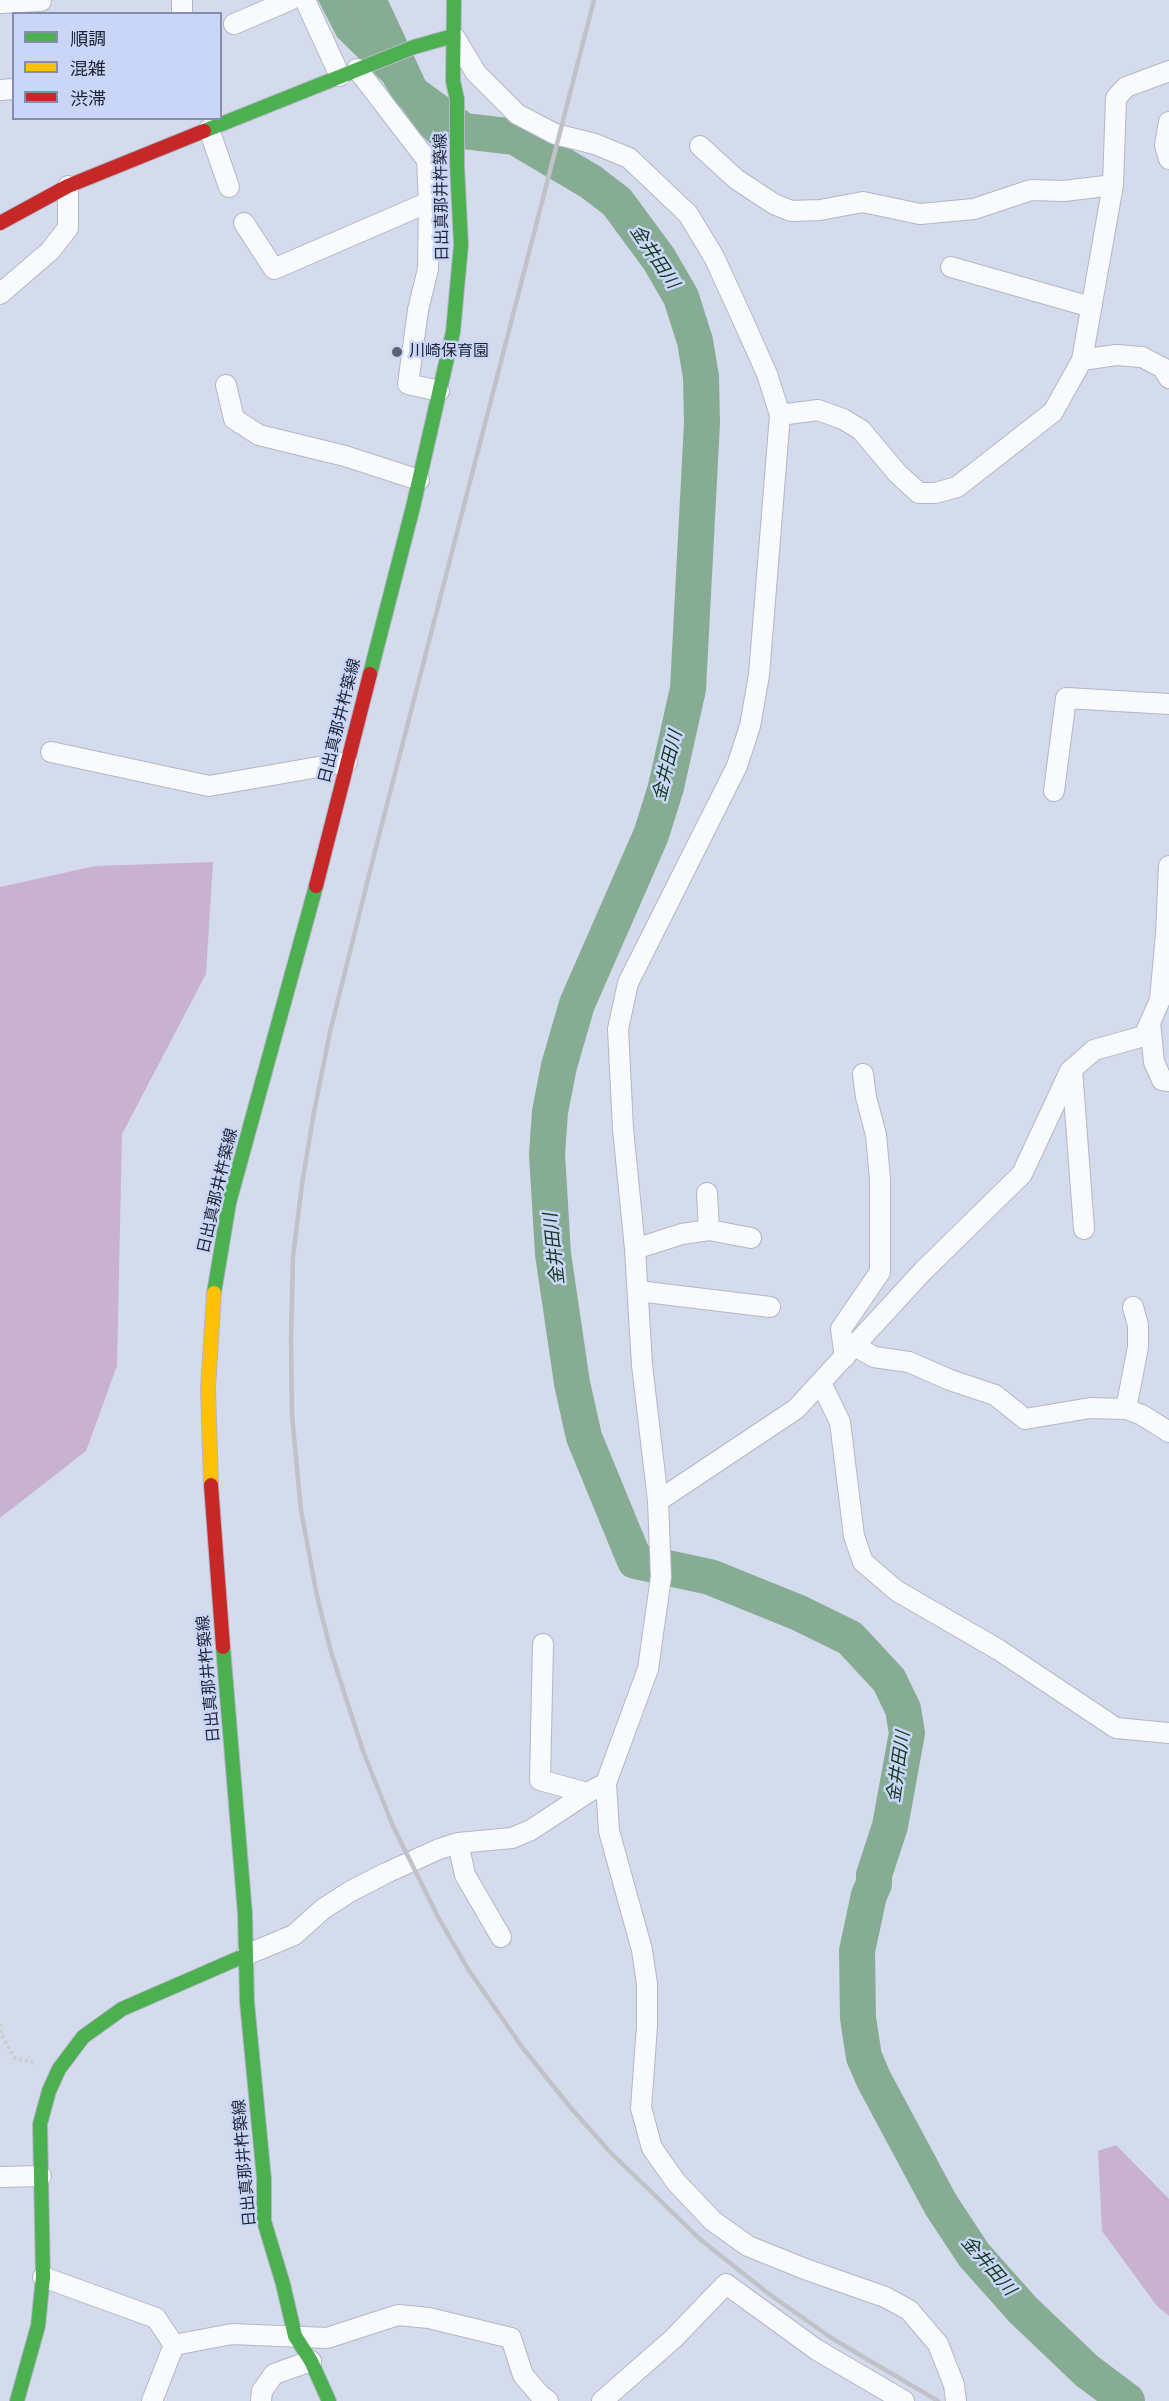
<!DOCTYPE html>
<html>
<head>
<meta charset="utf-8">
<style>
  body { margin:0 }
  #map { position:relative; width:1169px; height:2401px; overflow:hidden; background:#d4dbec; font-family:"Fira Sans Condensed","Noto Sans JP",sans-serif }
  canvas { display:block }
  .legend { position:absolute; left:12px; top:12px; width:210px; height:108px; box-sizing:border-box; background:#cad6f7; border:2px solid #858ea8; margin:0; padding:8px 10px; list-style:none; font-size:18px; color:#1d2232 }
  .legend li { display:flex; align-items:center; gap:12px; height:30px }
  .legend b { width:30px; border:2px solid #858ea8 }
</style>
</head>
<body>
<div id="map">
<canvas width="1169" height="2401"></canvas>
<ul class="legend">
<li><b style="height:8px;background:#4caf50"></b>順調</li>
<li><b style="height:8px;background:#ffc107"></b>混雑</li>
<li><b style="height:8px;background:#c62828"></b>渋滞</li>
</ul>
</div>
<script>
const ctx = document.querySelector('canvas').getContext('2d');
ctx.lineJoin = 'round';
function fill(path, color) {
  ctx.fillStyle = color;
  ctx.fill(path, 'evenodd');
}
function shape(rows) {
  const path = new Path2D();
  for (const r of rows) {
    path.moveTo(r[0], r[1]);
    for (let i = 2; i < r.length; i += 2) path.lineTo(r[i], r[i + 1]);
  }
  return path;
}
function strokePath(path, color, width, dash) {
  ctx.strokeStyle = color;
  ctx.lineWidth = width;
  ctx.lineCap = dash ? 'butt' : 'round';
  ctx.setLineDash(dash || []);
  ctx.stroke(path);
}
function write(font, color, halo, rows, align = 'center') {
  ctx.font = font + ' "Fira Sans Condensed","Noto Sans JP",sans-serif';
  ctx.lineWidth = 5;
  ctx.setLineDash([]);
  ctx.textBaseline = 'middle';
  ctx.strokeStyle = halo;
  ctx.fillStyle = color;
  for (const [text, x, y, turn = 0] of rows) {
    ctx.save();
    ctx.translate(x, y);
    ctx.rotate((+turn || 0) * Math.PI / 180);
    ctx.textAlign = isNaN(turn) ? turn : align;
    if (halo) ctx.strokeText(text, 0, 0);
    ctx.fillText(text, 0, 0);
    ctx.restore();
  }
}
const forest = shape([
  [213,862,206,974,122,1134,117,1366,86,1451,0,1518,0,887,95,866],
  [1116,2145,1169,2199,1169,2316,1157,2306,1102,2231,1098,2151]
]);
const water = shape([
  [318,0,388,0,432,95,433,146,419,133,383,82,337,37]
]);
const river = shape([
  [362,0,387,41,394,65,409,91,464,131,515,137,591,182,617,202,659,259,681,297,695,341,701,377,702,423,688,689,666,787,651,835,577,1004,559,1066,550,1112,547,1154,553,1254,572,1383,584,1437,635,1561,710,1577,799,1613,850,1638,889,1680,903,1709,907,1733,890,1826,874,1875,874,1884,869,1895,857,1951,858,2018,864,2057,874,2080,941,2205,974,2255,1023,2310,1087,2371,1127,2401]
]);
const path = shape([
  [0,2024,1,2034,15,2058,36,2063]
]);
const street = shape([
  [182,0,182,14],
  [305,0,340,76],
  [0,3,41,1],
  [234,24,290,0],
  [455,38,476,73,517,114,555,134,595,144,629,158,688,214,714,257,742,318,767,374,780,415,759,675,750,726,737,766,628,983,618,1029,623,1129,635,1249,642,1365,658,1501,661,1577,648,1669,606,1783,609,1831,642,1950,647,1984,647,2026,641,2108,652,2148,676,2182,713,2221,748,2246,805,2269,885,2297,909,2310,938,2344,954,2385,956,2401],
  [0,90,14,89],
  [1169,122,1165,145,1169,159],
  [209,129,229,187],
  [700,146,736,179,774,204,791,211,820,210,863,202,920,214,974,209,1031,190,1064,191,1113,185],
  [429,202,428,269,418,310,408,384,439,391],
  [244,223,274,269,429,202,427,160,357,69],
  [951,267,1091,307],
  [0,294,50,251,68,228,68,186],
  [1082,360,1113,185,1116,98,1126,87,1169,71],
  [226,385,234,419,259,435,345,456,419,480],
  [780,415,818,410,843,419,861,430,898,474,919,493,935,493,957,487,1053,412,1082,360,1116,355,1142,357,1163,368,1169,378],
  [51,752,209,786,347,762],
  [1054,791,1066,698,1169,704],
  [1150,1022,1154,1062,1162,1080,1169,1081],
  [1072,1069,1084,1229],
  [707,1193,709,1230],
  [635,1249,682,1234,709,1230,751,1238],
  [638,1291,770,1307],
  [855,1346,874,1357,909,1362,950,1380,995,1395,1025,1419,1090,1408,1126,1409,1142,1415,1169,1432],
  [845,1357,841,1329,880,1272,880,1179,876,1135,866,1097,863,1074],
  [821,1383,840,1422,854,1536,863,1562,897,1591,999,1650,1116,1728,1169,1733],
  [1126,1409,1138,1347,1138,1325,1133,1307],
  [658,1501,796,1409,924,1270,1022,1174,1070,1071,1094,1050,1144,1036,1160,1000,1166,934,1169,866],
  [543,1644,540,1780,587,1793],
  [458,1843,465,1875,501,1937],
  [246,1955,294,1935,323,1909,351,1891,386,1873,439,1849,458,1843,512,1838,531,1830,587,1793,606,1783],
  [0,2177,41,2176],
  [43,2277,156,2318,174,2345,232,2334,327,2338,398,2315,429,2318,511,2338,523,2375,540,2395,548,2401],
  [152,2401,174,2345],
  [261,2401,262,2391,274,2374,311,2361],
  [602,2401,673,2339,726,2284,817,2350,904,2401]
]);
const fast = shape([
  [204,131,414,47,453,36],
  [370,674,413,507,453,332,461,245,457,165,457,99,453,81,454,0],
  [214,1293,229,1203,316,886],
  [223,1647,245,1914,247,2002,264,2179,264,2221,283,2284,295,2336,311,2361,329,2401],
  [17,2401,38,2326,43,2277,40,2124,49,2091,59,2069,83,2037,122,2009,246,1955]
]);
const slow = shape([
  [211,1485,208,1388,214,1293]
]);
const jam = shape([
  [0,223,68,186,204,131],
  [316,886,370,674],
  [211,1485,223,1647]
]);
const rail = shape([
  [594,0,374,855,330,1032,314,1112,302,1184,293,1257,291,1337,292,1416,301,1510,317,1596,331,1652,363,1751,393,1826,438,1917,468,1969,522,2047,571,2108,610,2152,701,2240,769,2294,833,2339,938,2401]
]);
const markers = [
  [397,352,6,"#5d6373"]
];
const streetNames = [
  ["日出真那井杵築線",442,197,-91],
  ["日出真那井杵築線",340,721,-76],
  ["日出真那井杵築線",218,1191,-77],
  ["日出真那井杵築線",209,1679,-95],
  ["日出真那井杵築線",245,2163,-95]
];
const poiNames = [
  ["川崎保育園",409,352]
];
const waterNames = [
  ["金井田川",654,257,56],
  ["金井田川",668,766,-76],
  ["金井田川",555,1249,-96],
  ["金井田川",899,1767,-82],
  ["金井田川",988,2266,49]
];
fill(forest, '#c9b2d1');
fill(water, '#87ac94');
strokePath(river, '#87ac94', 36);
strokePath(street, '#b2b7c7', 22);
strokePath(fast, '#b2b7c7', 16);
strokePath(slow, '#b2b7c7', 16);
strokePath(jam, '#b2b7c7', 16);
strokePath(path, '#cccdd3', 4, [3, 3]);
strokePath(street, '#f9fafc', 20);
strokePath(fast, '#4caf50', 14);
strokePath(slow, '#ffc107', 14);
strokePath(jam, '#c62828', 14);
strokePath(rail, '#c0c2c7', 4.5);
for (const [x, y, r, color] of markers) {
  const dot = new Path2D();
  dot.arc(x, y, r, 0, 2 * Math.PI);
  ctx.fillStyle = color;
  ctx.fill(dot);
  strokePath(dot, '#cad6f7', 2);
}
write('16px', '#1d2232', '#cad6f7', streetNames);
write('16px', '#1d2232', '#cad6f7', poiNames, 'left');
write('italic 18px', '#11371b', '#cad6f7', waterNames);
</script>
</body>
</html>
